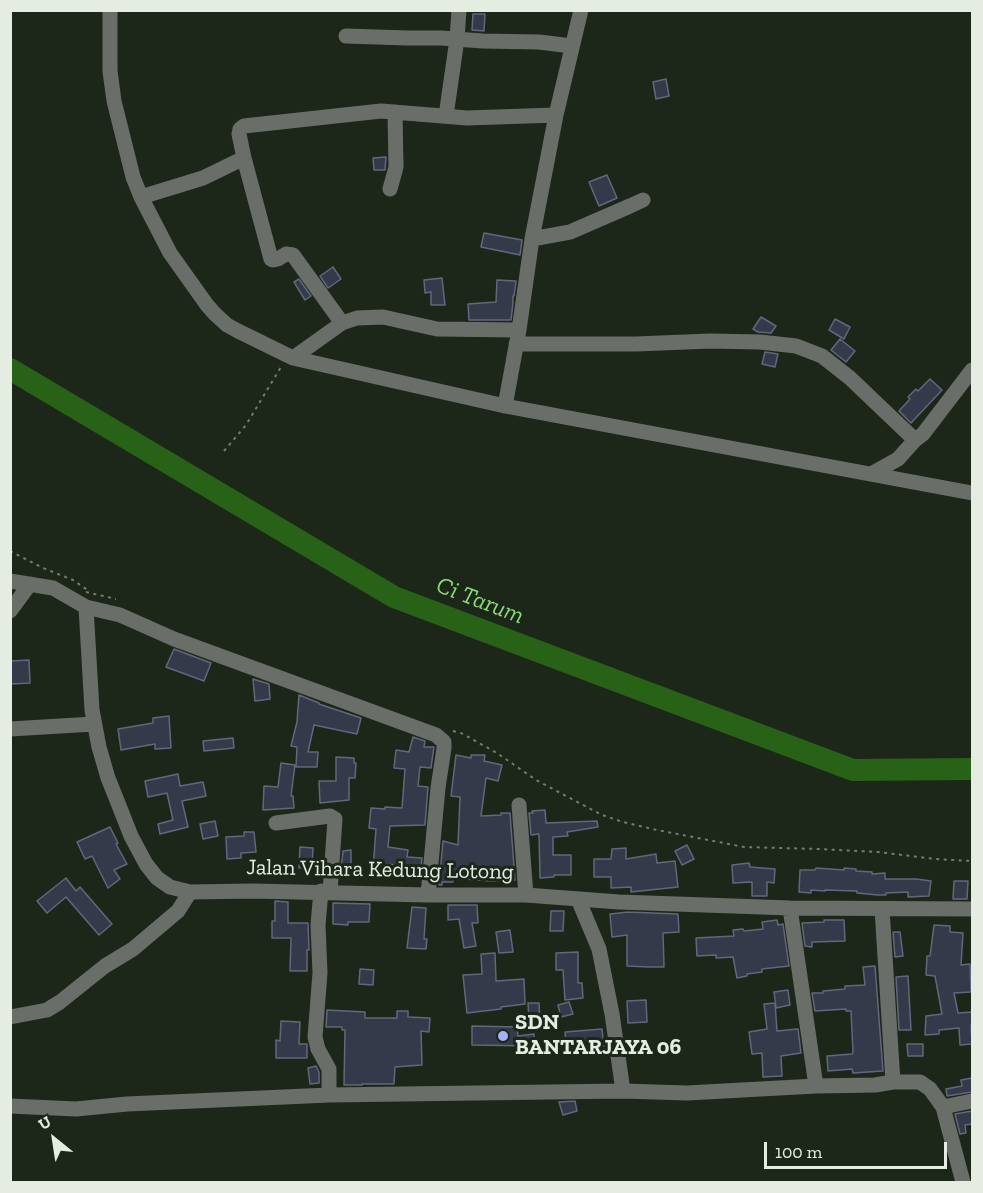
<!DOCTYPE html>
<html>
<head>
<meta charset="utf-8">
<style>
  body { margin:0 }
  #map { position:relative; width:983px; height:1193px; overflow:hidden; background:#1c2719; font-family:"Zilla Slab",serif }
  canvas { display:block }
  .frame { position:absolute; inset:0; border:12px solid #e5ede3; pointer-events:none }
  .north { position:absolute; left:24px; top:1109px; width:60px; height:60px; -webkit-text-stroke:4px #1c2719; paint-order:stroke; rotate:330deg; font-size:16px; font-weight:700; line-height:24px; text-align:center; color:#e5ede3 }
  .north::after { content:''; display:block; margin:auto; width:21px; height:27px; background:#e5ede3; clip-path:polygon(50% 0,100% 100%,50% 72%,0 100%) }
  .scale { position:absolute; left:764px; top:1142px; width:183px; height:27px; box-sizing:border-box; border:3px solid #e5ede3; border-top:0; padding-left:8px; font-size:18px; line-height:21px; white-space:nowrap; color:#e5ede3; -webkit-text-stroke:4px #1c2719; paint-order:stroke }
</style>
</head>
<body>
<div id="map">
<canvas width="983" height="1193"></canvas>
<div class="frame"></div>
<div class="north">U</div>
<div class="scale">100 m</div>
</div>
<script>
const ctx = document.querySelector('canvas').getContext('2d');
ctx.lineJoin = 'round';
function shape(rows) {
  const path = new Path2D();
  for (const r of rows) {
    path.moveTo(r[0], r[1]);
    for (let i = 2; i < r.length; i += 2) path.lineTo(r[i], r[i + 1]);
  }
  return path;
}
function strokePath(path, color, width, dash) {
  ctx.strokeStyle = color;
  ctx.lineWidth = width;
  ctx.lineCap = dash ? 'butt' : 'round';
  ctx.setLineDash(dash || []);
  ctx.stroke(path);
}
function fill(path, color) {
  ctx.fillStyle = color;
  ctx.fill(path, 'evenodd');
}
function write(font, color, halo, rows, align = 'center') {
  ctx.font = font + ' "Zilla Slab",serif';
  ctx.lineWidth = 6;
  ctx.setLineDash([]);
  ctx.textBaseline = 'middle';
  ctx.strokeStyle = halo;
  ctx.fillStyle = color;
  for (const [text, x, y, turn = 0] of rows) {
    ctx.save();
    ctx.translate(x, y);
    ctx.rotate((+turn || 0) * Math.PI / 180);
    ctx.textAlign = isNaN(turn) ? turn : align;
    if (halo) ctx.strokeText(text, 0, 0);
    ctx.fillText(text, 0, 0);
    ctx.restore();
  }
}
const river = shape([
  [10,369,394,597,853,770,972,769]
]);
const building = shape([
  [473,14,485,14,484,31,472,30,473,14],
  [666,79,669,96,656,99,653,82,666,79],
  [386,157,385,170,374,170,373,158,386,157],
  [607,175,617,198,599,206,589,182,607,175],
  [484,233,522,240,520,255,481,247,484,233],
  [333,267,341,279,328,288,320,276,333,267],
  [442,278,445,305,431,305,431,292,425,293,424,280,442,278],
  [299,279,311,296,305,300,294,282,299,279],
  [497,280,516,281,514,296,513,296,513,303,511,320,469,320,468,304,496,302,497,280],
  [761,317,776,326,771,333,758,332,753,329,761,317],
  [835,319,850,327,844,339,829,330,835,319],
  [840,339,855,351,846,362,831,350,840,339],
  [765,352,778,354,775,367,762,364,765,352],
  [930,379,942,390,911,423,899,411,910,399,908,397,916,389,918,391,930,379],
  [174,649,211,663,204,681,166,667,174,649],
  [29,660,30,683,11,684,11,661,29,660],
  [253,679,269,684,270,699,255,701,253,679],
  [299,695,319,703,319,704,361,718,357,734,314,725,308,752,318,752,317,767,296,767,297,747,291,746,297,722,299,695],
  [169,716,171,748,155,749,155,744,121,750,118,729,153,723,153,718,169,716],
  [413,737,425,741,424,747,434,747,431,768,420,767,418,786,428,787,425,825,390,826,388,847,408,850,407,857,422,858,420,877,410,876,410,867,387,864,387,870,373,869,376,829,369,828,371,808,385,809,385,807,402,808,405,769,394,768,396,750,409,752,413,737],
  [233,738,234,748,204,751,203,741,233,738],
  [456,755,471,758,471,755,485,755,484,761,502,765,498,781,486,778,481,816,501,815,501,813,510,813,515,880,491,881,453,878,453,882,442,882,442,885,439,885,443,841,458,845,460,797,451,796,456,755],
  [336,757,354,758,354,763,356,763,355,778,349,778,349,800,320,803,319,781,336,781,336,757],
  [281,763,295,765,291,796,293,796,294,808,263,810,264,786,278,787,281,763],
  [178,774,180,786,203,782,206,796,182,801,188,827,160,834,158,824,173,820,167,793,148,797,145,781,178,774],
  [545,810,546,823,597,821,598,827,567,832,568,836,553,837,553,855,571,855,571,875,554,875,554,877,540,878,539,834,531,835,529,813,533,813,532,811,545,810],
  [215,821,218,836,203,839,200,824,215,821],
  [110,827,118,843,116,844,127,864,114,870,120,879,108,888,92,856,85,859,77,842,110,827],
  [244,832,254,832,256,852,241,853,241,858,227,859,226,837,244,836,244,832],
  [687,845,694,859,682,865,675,851,687,845],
  [300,847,313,848,312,868,299,868,300,847],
  [626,848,626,859,656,854,657,863,675,861,678,887,631,892,631,887,611,888,611,877,594,877,594,859,611,859,612,849,626,848],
  [351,850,351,869,341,869,343,851,351,850],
  [749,863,750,867,775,869,774,883,767,882,767,896,752,896,752,882,733,883,732,865,749,863],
  [816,868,844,870,844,868,856,869,856,871,872,872,872,874,885,873,885,879,916,879,931,881,929,896,908,897,908,892,886,893,886,895,878,895,857,893,857,891,825,890,825,891,811,890,811,893,799,892,800,870,815,870,816,868],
  [66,878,76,891,80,887,112,924,99,935,66,897,47,913,37,901,66,878],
  [954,881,968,881,967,899,953,899,954,881],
  [275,901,288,902,288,923,308,923,309,950,307,950,307,971,290,971,291,938,272,938,272,921,275,921,275,901],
  [333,903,370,904,369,922,348,922,348,925,333,924,333,903],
  [448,905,477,905,478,923,472,923,476,946,464,948,459,919,448,920,448,905],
  [412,907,426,908,424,939,427,939,426,949,407,948,412,907],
  [551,911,564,911,563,931,550,931,551,911],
  [628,912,678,914,679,932,663,933,664,967,649,967,627,966,627,935,612,937,610,914,628,912],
  [777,920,778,925,783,924,789,966,762,969,762,972,747,974,747,976,737,978,733,957,716,958,716,955,697,956,696,938,734,936,733,930,743,929,744,931,763,929,762,922,777,920],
  [824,920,844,920,845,941,812,942,812,947,805,946,802,923,824,922,824,920],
  [934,925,950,926,950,932,963,933,961,965,970,964,971,992,954,993,958,1013,972,1012,972,1025,971,1025,972,1044,960,1045,959,1028,939,1030,939,1034,925,1035,926,1016,942,1014,935,976,926,975,927,956,930,956,934,925],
  [510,930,513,952,499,953,496,932,510,930],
  [893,932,900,932,903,956,895,957,893,932],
  [578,952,578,983,582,983,583,998,565,1000,563,970,556,970,556,953,578,952],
  [495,953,496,981,524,979,525,1004,501,1007,501,1009,467,1013,463,975,482,974,481,954,495,953],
  [875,966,883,1071,853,1073,852,1069,828,1071,827,1056,852,1054,853,1052,851,1011,846,1011,846,1009,815,1011,812,993,823,993,823,991,845,989,845,986,865,985,863,967,875,966],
  [360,969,374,970,373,985,359,984,360,969],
  [908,976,911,1030,899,1030,896,977,908,976],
  [788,990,790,1005,776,1008,774,992,788,990],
  [646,1000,647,1022,628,1023,627,1001,646,1000],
  [569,1002,573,1014,561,1017,558,1005,569,1002],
  [528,1003,539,1003,540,1021,529,1022,528,1003],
  [775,1003,777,1031,798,1029,801,1053,781,1056,782,1076,763,1077,762,1053,752,1054,749,1032,767,1029,764,1004,775,1003],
  [327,1010,365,1012,365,1018,397,1018,397,1011,408,1011,408,1017,430,1018,429,1032,421,1031,422,1065,395,1067,394,1084,362,1084,362,1085,344,1085,345,1030,342,1030,342,1027,326,1027,327,1010],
  [281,1021,300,1022,299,1044,307,1044,307,1058,276,1058,276,1040,280,1041,281,1021],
  [472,1026,517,1027,518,1036,534,1034,534,1046,472,1045,472,1026],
  [602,1029,604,1048,567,1051,565,1032,602,1029],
  [907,1044,923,1044,923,1056,908,1056,907,1044],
  [316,1066,319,1072,319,1083,310,1084,308,1068,316,1066],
  [972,1078,972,1092,947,1096,946,1089,962,1086,961,1080,972,1078],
  [575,1101,577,1111,563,1115,559,1102,575,1101],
  [972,1111,972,1124,965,1125,966,1133,960,1134,955,1114,972,1111]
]);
const path = shape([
  [224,451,246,425,281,367],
  [10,551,43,568,73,580,89,591],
  [86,592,116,599],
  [453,731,461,733,497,753,536,780,602,815,623,822,657,830,744,847,818,849,878,852,935,859,972,861]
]);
const minor = shape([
  [110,10,110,71,114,101,133,177,141,197,170,253,207,305,215,314,227,325,238,331,293,358,505,406,972,493],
  [346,36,407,38,441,38,483,41,539,42,572,46],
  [446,116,457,39,459,10],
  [244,158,271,259,273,260,278,259,286,254,293,255,342,323],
  [390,189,396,167,395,112],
  [141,197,203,178,244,158,239,134,240,129,244,126,381,111,467,118,556,115],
  [532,239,570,232,630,206,643,200],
  [516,344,636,344,710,341,760,342,796,346,822,356,850,378,915,440,923,434,972,370],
  [293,358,342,323,357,318,383,317,437,329,519,330],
  [505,406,519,330,532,239,556,115,581,10],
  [871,474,898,459,915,440],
  [10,581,53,588,86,607,92,710,99,747,108,778,120,808,131,836,146,864,157,878,170,887,190,892,253,891,428,895,526,895,619,902,790,908,972,909],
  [86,607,120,615,174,639,436,735,444,742,444,748,438,788,428,895],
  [10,611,30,584],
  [10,729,94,724],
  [519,805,526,895],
  [276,823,330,816,335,819,330,892],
  [321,891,318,925,320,973,315,1037,318,1049,329,1069,329,1095],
  [578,899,599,949,612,1014,623,1091],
  [790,908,816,1086],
  [882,909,893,1082],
  [10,1017,47,1010,60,1002,105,966,133,949,178,911,190,892],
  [10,1106,76,1109,127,1104,329,1095,623,1091,687,1093,816,1086,875,1085,893,1082,920,1082,930,1089,943,1107,963,1182],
  [943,1107,972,1101]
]);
const markers = [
  [503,1036,6,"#a0b3fd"]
];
const streetNames = [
  ["Jalan Vihara Kedung Lotong",380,870,1]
];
const poiNames = [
  ["SDN",515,1023],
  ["BANTARJAYA 06",515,1048]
];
const waterNames = [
  ["Ci Tarum",480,601,21]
];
strokePath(river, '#276216', 22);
fill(building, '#353a4b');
strokePath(building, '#62687b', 1.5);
strokePath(path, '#737c70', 2, [3, 4.5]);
strokePath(minor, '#696f68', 15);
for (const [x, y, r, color] of markers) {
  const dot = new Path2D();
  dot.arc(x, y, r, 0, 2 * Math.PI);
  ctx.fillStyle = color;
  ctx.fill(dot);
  strokePath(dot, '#1c2719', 2);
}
write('22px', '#e5ede3', '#1c2719', streetNames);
write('bold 22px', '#e5ede3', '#1c2719', poiNames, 'left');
write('italic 24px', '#8bdb78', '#1c2719', waterNames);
</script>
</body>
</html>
